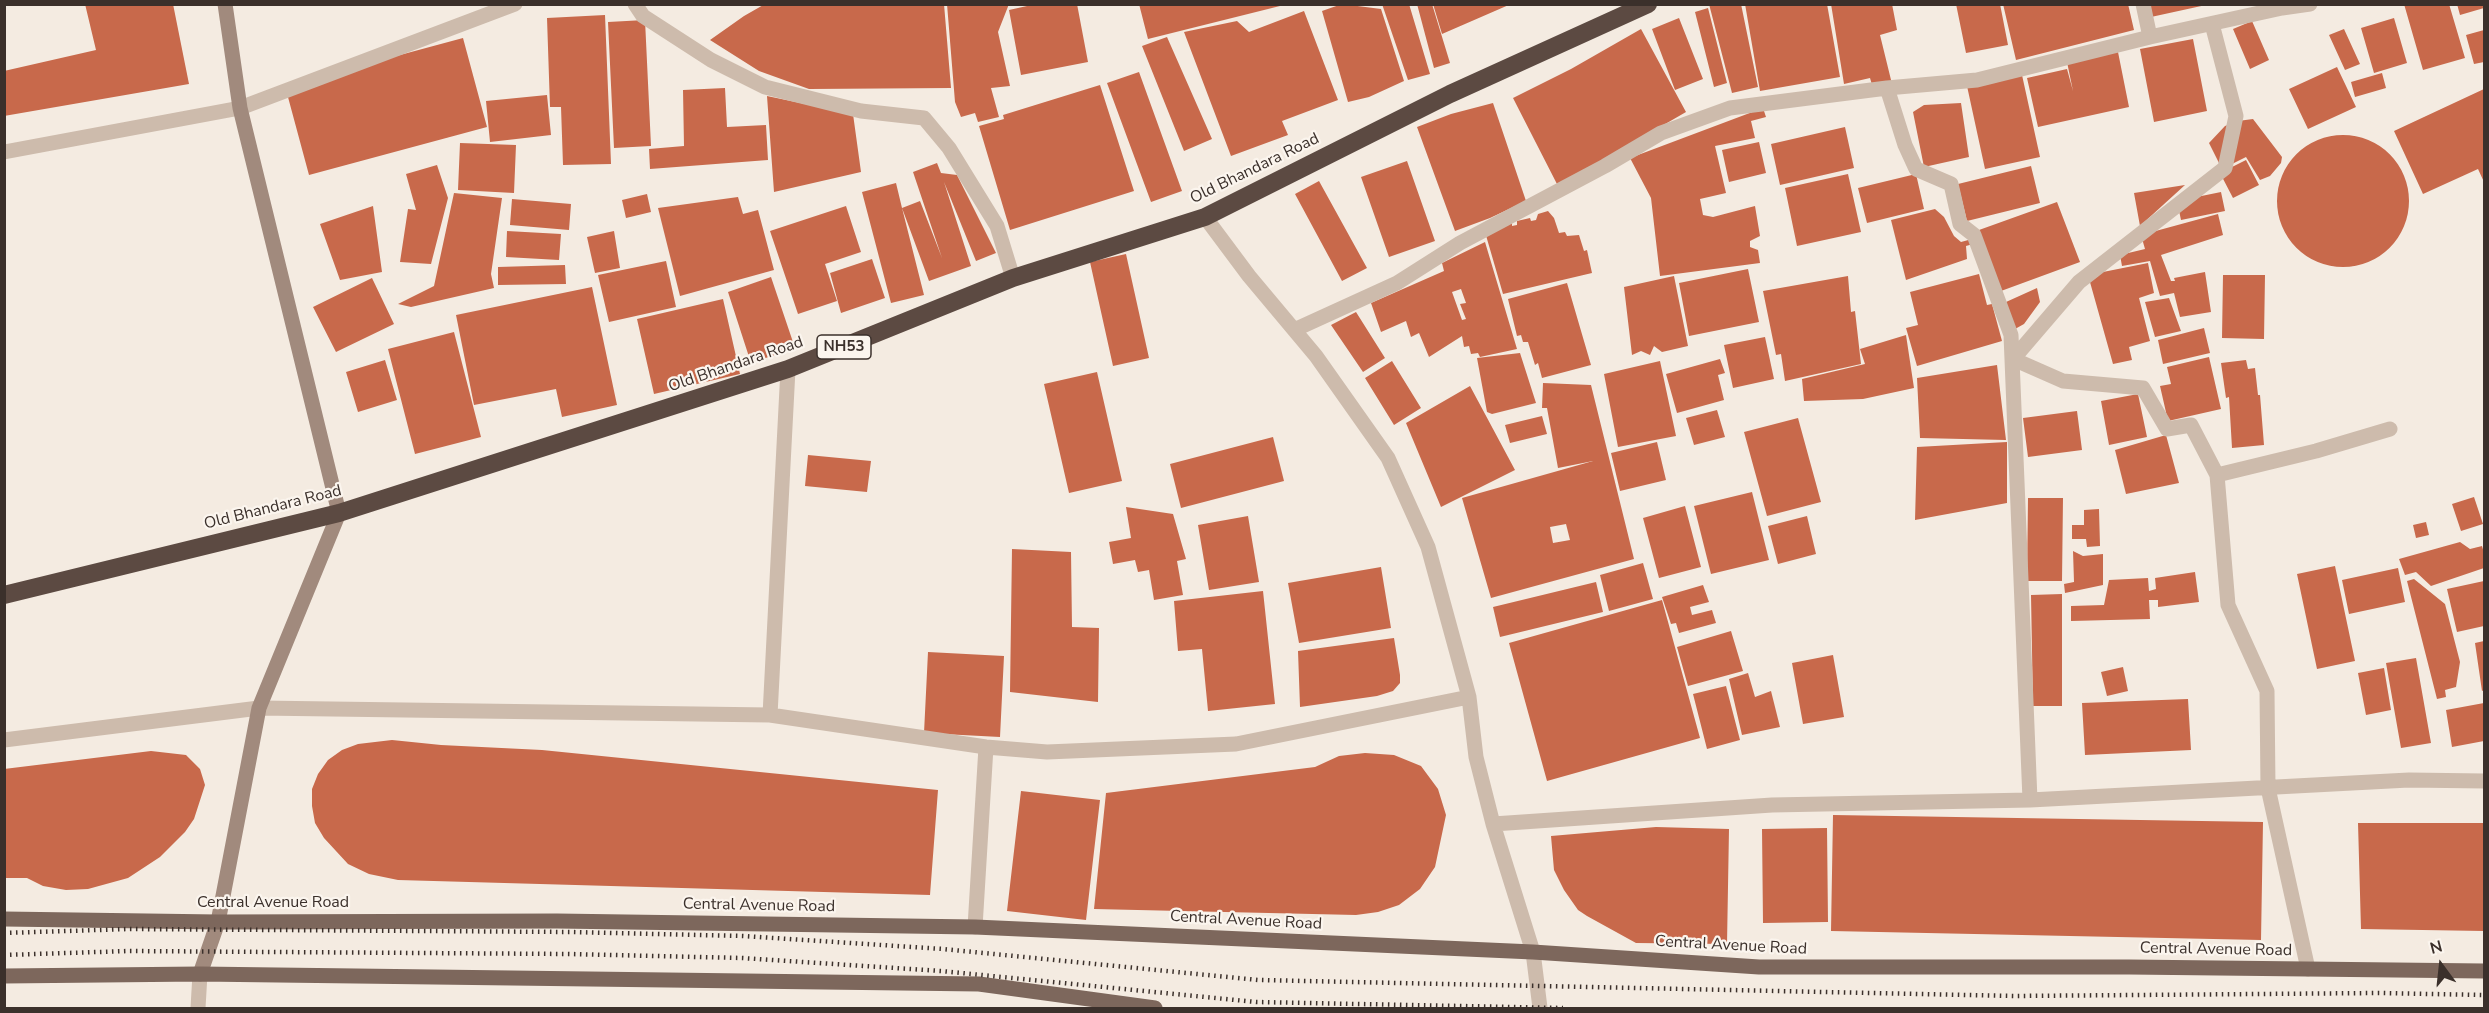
<!DOCTYPE html>
<html>
<head>
<meta charset="utf-8">
<style>
  body { margin:0 }
  #map { position:relative; width:2489px; height:1013px; overflow:hidden; background:#f4ebe1; font-family:"Nunito Sans",sans-serif }
  canvas { display:block }
  .frame { position:absolute; inset:0; border:6px solid #3b302b; pointer-events:none }
  .north { position:absolute; left:2411px; top:935px; width:60px; height:60px; -webkit-text-stroke:4px #fbf5ee; paint-order:stroke; rotate:345deg; font-size:16px; font-weight:700; line-height:24px; text-align:center; color:#3b302b }
  .north::after { content:''; display:block; margin:auto; width:21px; height:27px; background:#3b302b; clip-path:polygon(50% 0,100% 100%,50% 72%,0 100%) }
</style>
</head>
<body>
<div id="map">
<canvas width="2489" height="1013"></canvas>
<div class="frame"></div>
<div class="north">N</div>
</div>
<script>
const ctx = document.querySelector('canvas').getContext('2d');
ctx.lineJoin = 'round';
function fill(path, color) {
  ctx.fillStyle = color;
  ctx.fill(path, 'evenodd');
}
function shape(rows) {
  const path = new Path2D();
  for (const r of rows) {
    if (r.length === 3) {
      path.moveTo(r[0] + r[2], r[1]);
      path.arc(r[0], r[1], r[2], 0, 2 * Math.PI);
      continue;
    }
    path.moveTo(r[0], r[1]);
    for (let i = 2; i < r.length; i += 2) path.lineTo(r[i], r[i + 1]);
  }
  return path;
}
function strokePath(path, color, width, dash) {
  ctx.strokeStyle = color;
  ctx.lineWidth = width;
  ctx.lineCap = dash ? 'butt' : 'round';
  ctx.setLineDash(dash || []);
  ctx.stroke(path);
}
function write(font, color, halo, rows, align = 'center') {
  ctx.font = font + ' "Nunito Sans",sans-serif';
  ctx.lineWidth = 4.5;
  ctx.setLineDash([]);
  ctx.textBaseline = 'middle';
  ctx.strokeStyle = halo;
  ctx.fillStyle = color;
  for (const [text, x, y, turn = 0] of rows) {
    ctx.save();
    ctx.translate(x, y);
    ctx.rotate((+turn || 0) * Math.PI / 180);
    ctx.textAlign = isNaN(turn) ? turn : align;
    if (halo) ctx.strokeText(text, 0, 0);
    ctx.fillText(text, 0, 0);
    ctx.restore();
  }
}
const building = shape([
  [85,4,173,4,189,84,4,116,4,71,96,50],
  [765,4,944,4,951,88,809,89,759,71,710,40,744,16],
  [947,4,1009,4,998,32,1010,86,991,88,999,117,978,122,975,113,961,117,955,102],
  [1036,4,1077,4,1088,62,1021,75,1009,10],
  [1139,4,1284,4,1284,5,1148,39],
  [1342,4,1381,9,1404,81,1369,97,1348,102,1322,11],
  [1382,4,1409,4,1430,74,1408,80],
  [1417,4,1432,4,1450,63,1434,68],
  [1433,4,1511,4,1442,34],
  [1709,4,1741,4,1758,87,1732,93],
  [1745,4,1827,4,1840,77,1760,91],
  [1831,4,1892,4,1897,30,1880,35,1892,84,1873,88,1870,78,1844,84],
  [1956,4,2000,4,2008,45,1966,53],
  [2003,4,2128,4,2134,30,2016,60],
  [2148,4,2206,4,2206,5,2151,17],
  [2404,4,2449,4,2465,58,2423,70],
  [2457,4,2484,4,2484,8,2460,15],
  [1708,8,1727,83,1714,87,1695,12],
  [1304,11,1338,100,1282,121,1288,135,1231,156,1184,32,1237,21,1249,32],
  [605,15,611,164,563,165,561,107,550,107,547,18],
  [1679,18,1703,79,1675,90,1652,29],
  [2394,18,2407,63,2374,73,2361,28],
  [645,20,651,146,614,148,608,22],
  [2252,21,2269,60,2250,69,2233,29],
  [1641,29,1686,112,1558,186,1513,98,1571,69],
  [2344,29,2360,64,2345,70,2329,35],
  [2484,30,2484,62,2474,64,2466,35],
  [1167,37,1212,139,1184,151,1142,46],
  [463,38,487,127,309,175,285,86],
  [2193,39,2207,111,2154,122,2140,49],
  [2118,52,2129,107,2038,127,2027,78,2067,69,2073,91,2067,62],
  [2337,67,2356,107,2308,129,2289,89],
  [1139,72,1182,191,1151,202,1107,83],
  [2382,73,2386,88,2355,97,2351,82],
  [2022,75,2040,157,1985,169,1967,86],
  [1100,85,1134,191,1010,230,979,126,1004,119,1003,115],
  [725,88,727,127,766,125,768,160,650,169,649,149,684,146,683,90],
  [2484,89,2484,182,2478,169,2423,194,2394,131],
  [547,95,551,135,490,142,486,101],
  [767,96,853,114,861,172,774,192],
  [1493,103,1526,201,1490,218,1455,231,1417,127,1451,114],
  [1961,103,1969,157,1924,167,1913,112,1924,105],
  [1763,108,1766,117,1751,121,1755,138,1715,146,1726,193,1700,199,1703,215,1713,217,1755,206,1760,236,1750,241,1750,247,1758,250,1760,263,1660,276,1651,198,1630,158],
  [2253,119,2282,157,2281,163,2270,176,2260,180,2246,157,2222,169,2209,143,2225,126,2238,121],
  [1845,127,1854,168,1780,185,1771,144],
  [2343,201,66],
  [1759,142,1766,173,1729,182,1722,150],
  [460,143,516,145,514,193,458,190],
  [2246,160,2259,185,2233,198,2220,173],
  [1407,161,1435,241,1389,257,1361,177],
  [937,163,941,173,957,175,996,253,976,261,944,182,971,266,929,281,902,208,924,295,891,303,862,192,896,183,902,208,920,201,942,258,913,172],
  [437,165,448,198,431,264,400,262,408,209,416,210,406,174],
  [2031,166,2040,203,1967,221,1958,184],
  [1848,174,1861,232,1797,246,1785,188],
  [1916,174,1924,209,1867,223,1858,188],
  [1319,181,1367,268,1342,281,1295,194],
  [2185,185,2140,226,2134,193],
  [2221,192,2225,211,2181,220,2177,201],
  [454,193,502,198,491,274,494,288,411,307,398,304,434,286],
  [647,194,651,212,626,218,622,200],
  [738,197,743,214,758,210,774,270,680,296,658,208],
  [512,199,571,204,569,230,510,225],
  [2057,202,2080,262,2001,291,1979,230],
  [373,206,382,272,340,280,320,224],
  [846,206,861,252,825,264,837,301,798,314,770,231],
  [1935,209,1944,217,1954,236,1961,242,1972,239,1973,244,1966,246,1967,259,1906,280,1891,220],
  [1548,211,1554,218,1559,233,1565,232,1567,236,1579,235,1584,251,1587,250,1592,273,1503,294,1485,232,1512,223,1512,226,1517,225,1517,221,1530,218,1531,221,1536,220,1538,214],
  [2218,214,2223,235,2161,255,2171,281,2175,281,2174,278,2205,272,2211,312,2180,317,2174,293,2160,296,2150,261,2122,266,2120,255,2145,249,2141,235],
  [507,231,561,234,559,260,506,257],
  [614,231,620,268,595,273,587,237],
  [1485,242,1517,349,1480,357,1478,353,1471,354,1469,346,1464,347,1462,336,1429,357,1419,333,1411,337,1406,321,1381,332,1371,303,1444,271,1442,263],
  [1461,289,1466,303,1460,304,1466,319,1462,320,1452,292],
  [1126,254,1149,358,1113,366,1090,262],
  [872,259,885,298,841,313,830,273],
  [666,261,676,307,609,322,598,275],
  [2148,263,2154,293,2139,298,2150,341,2129,347,2132,360,2113,364,2088,275],
  [565,265,566,284,498,285,498,267],
  [1748,269,1759,322,1689,336,1679,283],
  [1979,274,1987,305,1992,304,2002,341,1917,366,1906,328,1918,325,1910,292],
  [2223,275,2265,275,2264,339,2222,338],
  [1674,276,1688,346,1662,352,1654,346,1650,355,1641,351,1632,355,1624,287],
  [1848,276,1851,312,1855,311,1861,364,1785,381,1781,354,1776,355,1763,291],
  [771,277,795,348,751,363,728,292],
  [372,278,394,324,336,352,313,307],
  [1567,283,1591,365,1542,378,1538,363,1535,365,1528,342,1523,342,1521,335,1517,336,1508,299],
  [592,287,617,405,562,417,556,389,474,405,456,315],
  [2037,288,2040,302,2024,324,2015,329,2006,302],
  [2169,298,2181,331,2155,337,2145,302],
  [723,299,740,374,654,394,637,319],
  [1356,312,1385,358,1363,372,1331,325],
  [2204,328,2210,353,2163,364,2158,340],
  [454,332,481,437,415,454,388,349],
  [1906,335,1914,388,1863,399,1804,401,1802,379,1865,364,1860,349],
  [1765,337,1774,379,1733,388,1724,345],
  [1520,353,1536,403,1492,414,1487,412,1477,358],
  [2209,357,2221,409,2168,421,2160,386,2171,384,2167,367],
  [1720,359,1725,373,1718,375,1724,400,1677,413,1666,374],
  [385,360,397,400,358,412,346,372],
  [2246,360,2248,369,2255,368,2258,395,2260,395,2264,445,2232,448,2229,397,2226,398,2221,363],
  [1392,361,1421,408,1394,425,1365,378],
  [1660,361,1676,436,1618,447,1604,374],
  [1997,365,2006,440,1920,438,1917,378],
  [1097,372,1122,481,1069,493,1044,384],
  [1543,383,1591,385,1634,559,1491,598,1462,498,1593,461,1558,468,1547,408,1542,408],
  [1566,524,1570,540,1553,543,1550,527],
  [1470,386,1515,470,1441,507,1406,423],
  [2138,394,2147,437,2109,445,2101,401],
  [1717,410,1725,437,1694,445,1686,418],
  [2077,411,2082,450,2028,457,2023,418],
  [1542,416,1547,434,1510,443,1505,425],
  [1798,418,1821,502,1767,516,1744,432],
  [2166,435,2179,483,2126,494,2115,450],
  [1273,437,1284,481,1181,508,1170,464],
  [1657,442,1666,480,1620,491,1611,453],
  [2007,442,2007,503,1915,520,1917,447],
  [808,455,871,461,867,492,805,486],
  [1752,492,1769,560,1711,574,1694,506],
  [2474,497,2483,524,2461,531,2452,504],
  [2028,498,2063,498,2062,581,2027,581],
  [1685,506,1701,567,1659,578,1643,518],
  [1126,507,1173,514,1186,559,1177,561,1183,595,1154,600,1149,570,1138,572,1135,560,1113,564,1109,542,1131,538],
  [2099,509,2100,546,2087,547,2086,539,2072,539,2072,525,2084,525,2084,510],
  [1248,516,1259,582,1209,590,1198,525],
  [1807,516,1816,554,1778,564,1768,526],
  [2426,522,2429,535,2416,538,2413,525],
  [2460,542,2470,549,2482,546,2484,553,2484,568,2431,586,2416,572,2405,575,2399,559],
  [1012,549,1071,552,1072,627,1099,628,1098,702,1010,692],
  [2073,551,2083,556,2103,554,2103,585,2065,593,2064,584,2074,582],
  [1643,563,1653,599,1609,611,1600,575],
  [2335,566,2355,661,2317,669,2297,574],
  [1381,567,1391,628,1299,643,1288,583],
  [2398,568,2405,602,2349,614,2342,580],
  [2195,572,2199,602,2158,607,2158,600,2149,600,2150,619,2071,621,2071,606,2104,605,2109,580,2148,578,2149,591,2156,589,2155,578],
  [2414,579,2445,604,2460,662,2456,687,2445,690,2446,697,2437,699,2407,581],
  [2484,581,2484,626,2457,632,2447,589],
  [1596,582,1603,612,1500,637,1493,607],
  [1703,585,1709,602,1690,607,1692,615,1712,610,1716,623,1679,633,1676,623,1671,624,1662,597],
  [1263,591,1275,704,1208,711,1202,649,1178,651,1174,601],
  [2062,594,2062,706,2033,706,2031,595],
  [1662,600,1700,738,1547,781,1509,643],
  [1731,631,1743,671,1688,686,1677,647],
  [1394,638,1400,675,1400,683,1393,691,1377,696,1300,707,1298,651],
  [2484,641,2484,690,2482,691,2475,643],
  [928,652,1004,656,1000,737,924,733],
  [1833,655,1844,717,1803,724,1792,663],
  [2416,658,2431,743,2401,748,2386,663],
  [2123,667,2128,691,2107,696,2101,672],
  [2384,668,2391,710,2366,715,2358,673],
  [1748,673,1755,697,1771,691,1780,727,1742,735,1729,679],
  [1726,686,1740,740,1707,749,1693,694],
  [2188,699,2191,750,2085,755,2082,703],
  [2484,703,2484,741,2452,747,2446,710],
  [392,740,441,745,542,750,938,790,930,895,398,880,369,874,348,864,324,838,315,823,312,806,312,789,318,774,328,760,342,750,358,744],
  [151,751,186,755,200,769,205,785,194,819,185,832,160,857,128,878,88,889,66,890,43,886,27,878,4,878,4,769],
  [1365,753,1394,755,1421,766,1438,789,1446,815,1435,867,1420,889,1399,905,1378,912,1356,915,1094,909,1106,793,1315,767,1339,756],
  [1021,791,1100,800,1086,920,1007,911],
  [1833,815,2263,822,2261,940,1831,931],
  [2358,823,2484,823,2484,931,2361,929],
  [1656,827,1729,829,1727,944,1636,943,1587,916,1578,910,1564,890,1554,870,1551,836],
  [1827,828,1828,922,1763,923,1762,829]
]);
const street = shape([
  [635,4,643,16,711,60,765,87,861,111,924,118,949,148,997,226,1013,278],
  [2143,4,2150,37],
  [2212,24,2236,116,2225,168,2079,282,2013,359,2063,381,2143,388,2167,429,2191,425,2217,475],
  [1887,88,1905,145,1916,169,1951,184,1960,224,1974,235,2011,335,2030,800],
  [4,152,240,108,515,4],
  [1205,217,1249,276,1316,356,1388,458,1428,547,1469,697],
  [1294,330,1397,283,1460,243,1605,166,1661,133,1730,108,1887,88,1977,80,2150,37,2282,8,2310,4],
  [770,715,788,369],
  [4,740,259,708,770,715,986,747,1047,752,1236,744,1469,697,1476,757,1493,824,1533,952,1540,1008],
  [1493,824,1772,805,2030,800,2409,780,2484,781],
  [975,927,986,747],
  [2308,969,2268,788,2267,691,2228,605,2217,475,2316,451,2390,429],
  [198,1008,200,974]
]);
const secondary = shape([
  [200,974,218,922,259,708,339,513,240,108,225,4]
]);
const primary = shape([
  [4,919,218,922,557,921,975,927,1533,952,1759,967,2129,967,2484,971],
  [4,976,200,974,979,984,1155,1008]
]);
const highway = shape([
  [4,595,339,513,788,369,1013,278,1205,217,1450,94,1648,4]
]);
const rail = shape([
  [4,933,129,929,570,932,743,936,943,949,1258,980,2014,996,2379,993,2484,995],
  [4,955,129,951,569,954,742,958,941,971,1256,1002,1563,1008]
]);
const shields = [
  [844,347,54]
];
const shieldNames = [
  ["NH53",844,347]
];
const streetNames = [
  ["Old Bhandara Road",1255,169,-26],
  ["Old Bhandara Road",736,365,-19],
  ["Old Bhandara Road",273,508,-14],
  ["Central Avenue Road",273,903],
  ["Central Avenue Road",759,906,1],
  ["Central Avenue Road",1246,921,3],
  ["Central Avenue Road",1731,946,3],
  ["Central Avenue Road",2216,950,1]
];
fill(building, '#c8694b');
strokePath(street, '#cdbbac', 15);
strokePath(secondary, '#a18a7d', 15);
strokePath(primary, '#7d675c', 15);
strokePath(highway, '#5c4a42', 18);
strokePath(rail, '#3b302b', 4.5, [1.5, 4.5]);
for (const [x, y, w] of shields) {
  const box = new Path2D();
  box.roundRect(x - w / 2, y - 12, w, 24, 4.5);
  ctx.fillStyle = '#fbf5ee';
  ctx.fill(box);
  strokePath(box, '#3b302b', 1.5);
}
write('bold 15px', '#3b302b', null, shieldNames);
write('16px', '#3b302b', '#fbf5ee', streetNames);
</script>
</body>
</html>
